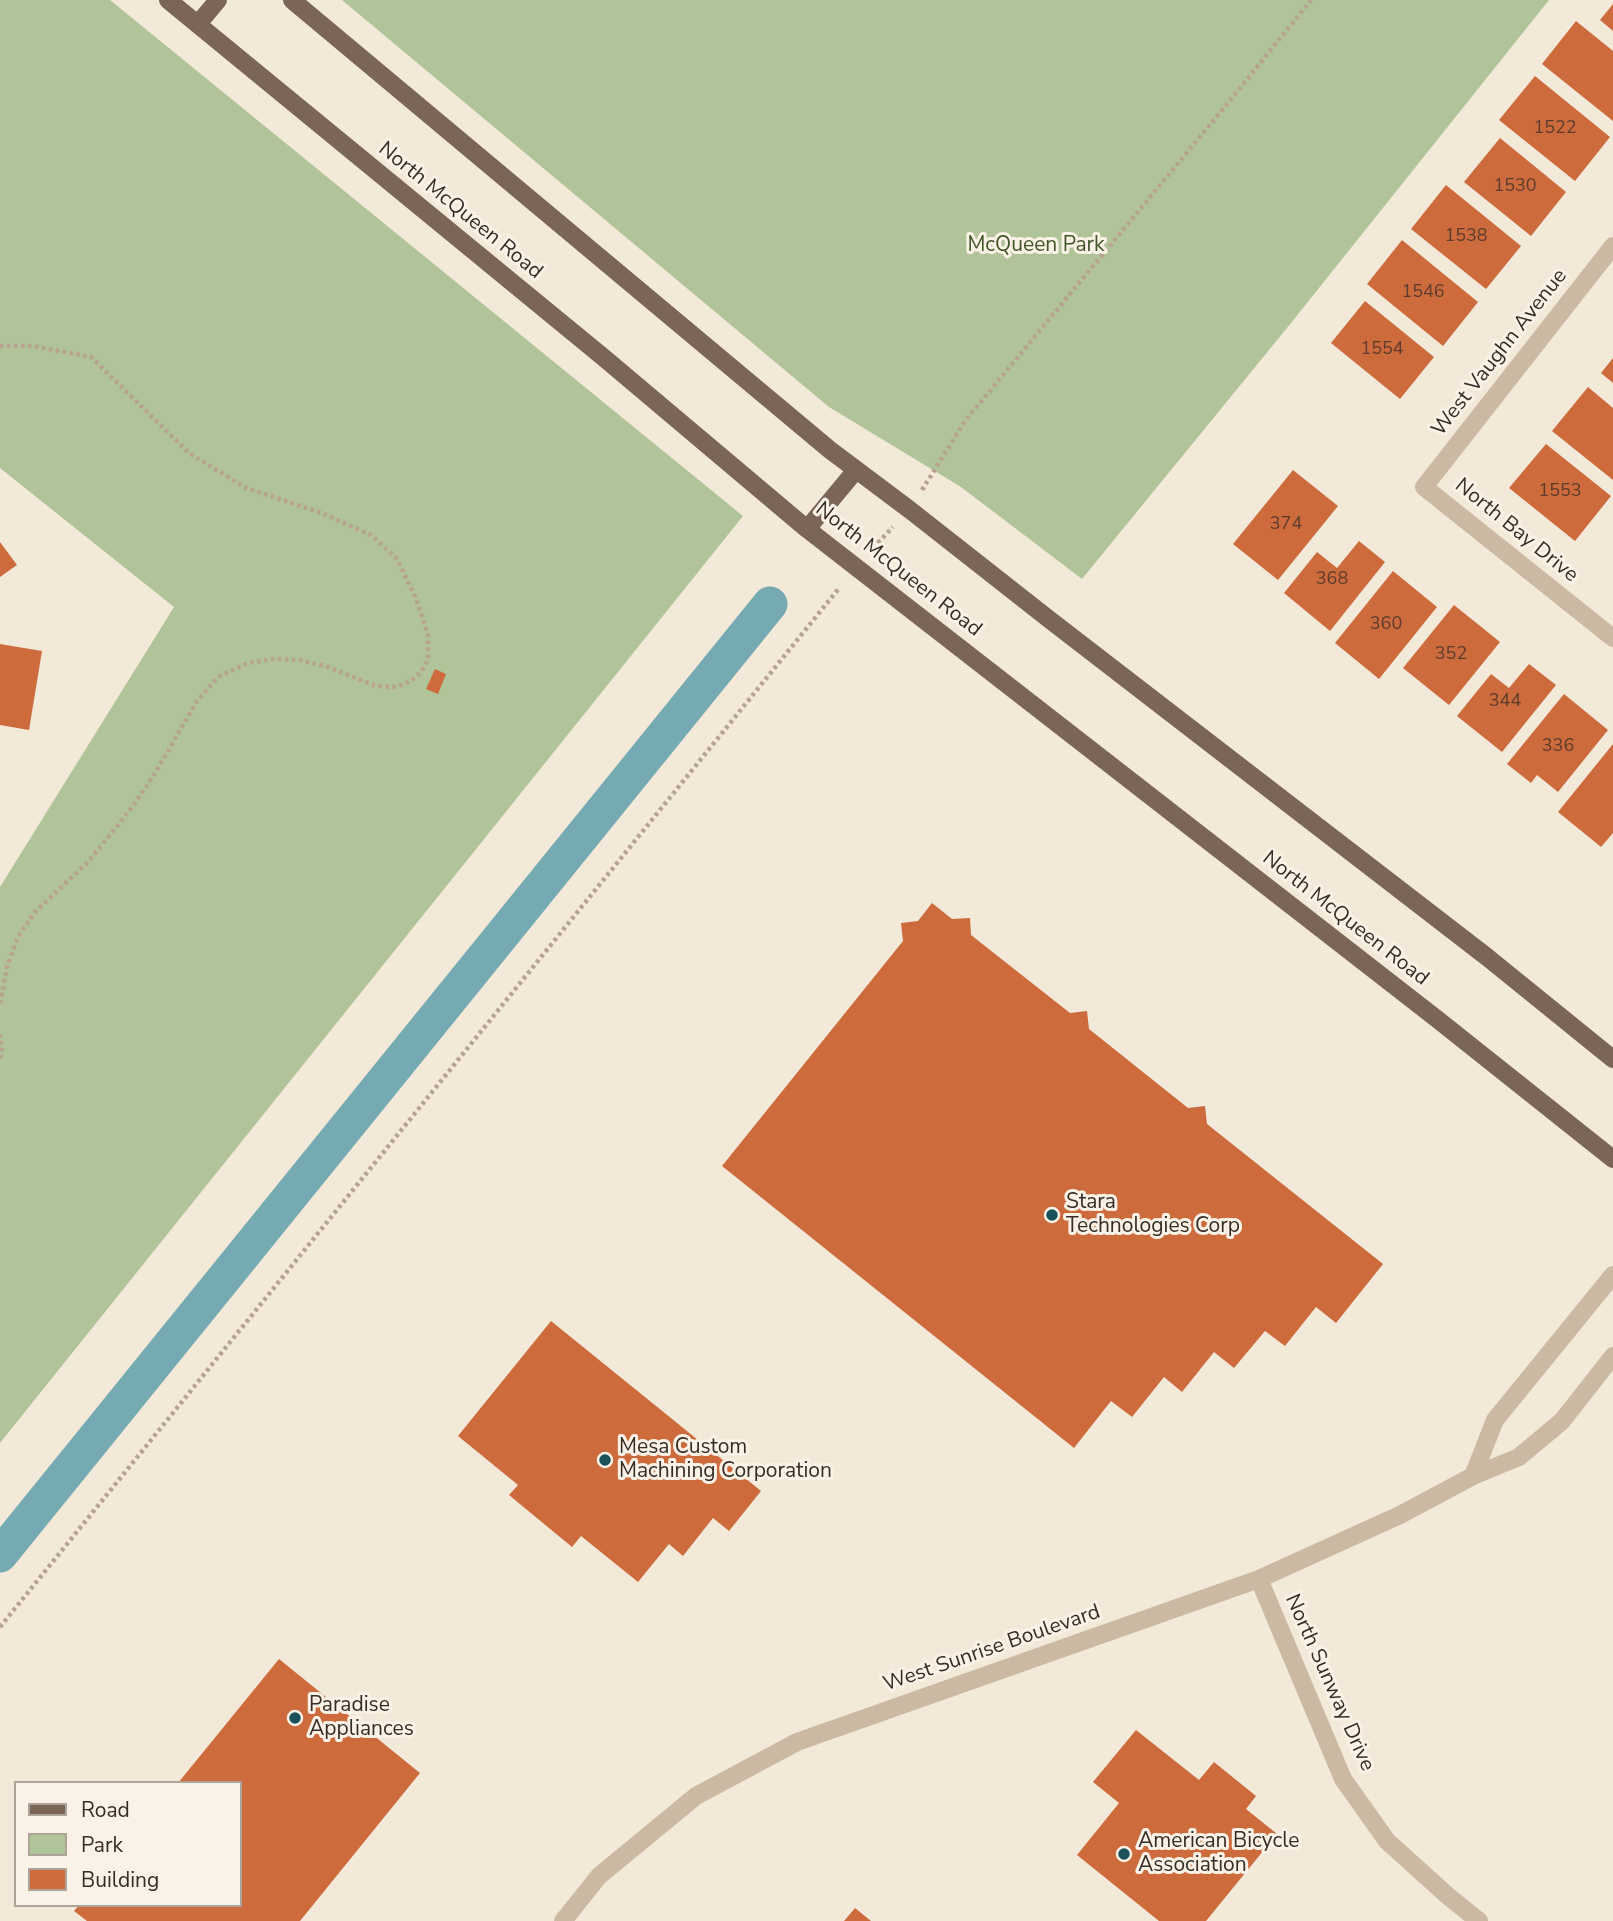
<!DOCTYPE html>
<html>
<head>
<meta charset="utf-8">
<style>
  body { margin:0 }
  #map { position:relative; width:1613px; height:1921px; overflow:hidden; background:#f3e9d9; font-family:"Nunito Sans",sans-serif }
  canvas { display:block }
  .legend { position:absolute; left:14px; top:1781px; width:228px; height:126px; box-sizing:border-box; background:#faf2e6; border:2px solid #aca399; margin:0; padding:9px 12px; list-style:none; font-size:21px; color:#372d26 }
  .legend li { display:flex; align-items:center; gap:14px; height:35px }
  .legend b { width:35px; border:2px solid #aca399 }
</style>
</head>
<body>
<div id="map">
<canvas width="1613" height="1921"></canvas>
<ul class="legend">
<li><b style="height:9px;background:#7a6556"></b>Road</li>
<li><b style="height:19px;background:#b1c398"></b>Park</li>
<li><b style="height:19px;background:#cd6b3d"></b>Building</li>
</ul>
</div>
<script>
const ctx = document.querySelector('canvas').getContext('2d');
ctx.lineJoin = 'round';
function fill(path, color) {
  ctx.fillStyle = color;
  ctx.fill(path, 'evenodd');
}
function shape(rows) {
  const path = new Path2D();
  for (const r of rows) {
    path.moveTo(r[0], r[1]);
    for (let i = 2; i < r.length; i += 2) path.lineTo(r[i], r[i + 1]);
  }
  return path;
}
function strokePath(path, color, width, dash) {
  ctx.strokeStyle = color;
  ctx.lineWidth = width;
  ctx.lineCap = dash ? 'butt' : 'round';
  ctx.setLineDash(dash || []);
  ctx.stroke(path);
}
function write(font, color, halo, rows, align = 'center') {
  ctx.font = font + ' "Nunito Sans",sans-serif';
  ctx.lineWidth = 6;
  ctx.setLineDash([]);
  ctx.textBaseline = 'middle';
  ctx.strokeStyle = halo;
  ctx.fillStyle = color;
  for (const [text, x, y, turn = 0] of rows) {
    ctx.save();
    ctx.translate(x, y);
    ctx.rotate((+turn || 0) * Math.PI / 180);
    ctx.textAlign = isNaN(turn) ? turn : align;
    if (halo) ctx.strokeText(text, 0, 0);
    ctx.fillText(text, 0, 0);
    ctx.restore();
  }
}
const green = shape([
  [0,0,110,0,743,516,0,1443,0,887,174,607,0,468],
  [342,0,1549,0,1291,323,1082,579,961,487,829,407]
]);
const canal = shape([
  [0,1555,770,604]
]);
const building = shape([
  [1613,4,1613,31,1600,20],
  [1576,21,1613,51,1613,121,1542,64],
  [1535,76,1610,137,1575,181,1499,120],
  [1500,138,1566,192,1531,236,1464,182],
  [1446,185,1521,246,1486,289,1411,229],
  [1402,240,1478,302,1443,346,1367,284],
  [1365,301,1434,357,1400,399,1331,343],
  [1613,358,1613,383,1601,373],
  [1588,387,1613,408,1613,480,1552,431],
  [1546,444,1611,496,1575,541,1509,488],
  [1293,470,1338,506,1278,580,1233,544],
  [1359,541,1385,562,1330,631,1284,593,1317,552,1337,568],
  [0,542,17,565,0,577],
  [1393,571,1437,607,1379,679,1335,643],
  [1454,605,1500,642,1449,705,1403,668],
  [0,644,42,651,29,730,0,725],
  [1529,664,1556,685,1502,752,1457,716,1491,674,1509,688],
  [435,669,446,674,438,694,426,689],
  [1564,694,1608,730,1558,792,1537,775,1531,783,1507,764],
  [1613,744,1613,833,1601,847,1558,812],
  [932,903,952,919,970,918,971,935,1070,1013,1087,1011,1089,1029,1188,1108,1205,1106,1207,1124,1383,1264,1336,1323,1316,1307,1285,1346,1265,1331,1234,1368,1214,1352,1182,1392,1164,1377,1132,1417,1111,1401,1074,1448,722,1166,903,941,901,923,918,921],
  [551,1321,761,1491,729,1531,713,1518,683,1556,669,1544,638,1582,581,1536,572,1547,509,1495,518,1485,458,1436],
  [279,1659,420,1773,300,1921,87,1921,74,1911,79,1905,240,1905,240,1783,178,1783],
  [1136,1730,1199,1780,1214,1762,1256,1796,1246,1809,1277,1834,1206,1921,1159,1921,1077,1855,1119,1803,1093,1782],
  [855,1908,871,1921,844,1921]
]);
const path = shape([
  [0,346,32,346,91,357,189,453,246,488,322,513,371,535,397,559,415,596,428,634,428,659,421,672,411,681,396,687,376,686,325,666,299,660,272,659,248,663,218,677,197,701,154,775,133,806,89,861,35,912,18,937,7,967,0,1006],
  [922,490,965,421,1237,92,1311,0],
  [873,548,893,527],
  [0,1034,2,1052,0,1059],
  [0,1627,840,587]
]);
const minor = shape([
  [1613,246,1424,487,1613,638],
  [1473,1476,1495,1420,1613,1275],
  [1259,1579,1343,1779,1387,1841,1448,1896,1479,1921],
  [563,1921,599,1876,696,1796,797,1742,1259,1579,1400,1515,1473,1476,1519,1457,1562,1421,1613,1356]
]);
const major = shape([
  [168,0,603,357,807,529,1437,1019,1613,1159],
  [292,0,830,450,910,510,1050,620,1487,957,1613,1059],
  [198,24,218,0],
  [807,529,856,470]
]);
const markers = [
  [1052,1215,7,"#1a515a"],
  [605,1460,7,"#1a515a"],
  [295,1718,7,"#1a515a"],
  [1124,1854,7,"#1a515a"]
];
const numberNames = [
  ["1522",1555,129],
  ["1530",1515,187],
  ["1538",1466,237],
  ["1546",1423,293],
  ["1554",1382,350],
  ["1553",1560,492],
  ["374",1286,525],
  ["368",1332,580],
  ["360",1386,625],
  ["352",1451,655],
  ["344",1505,702],
  ["336",1558,747]
];
const streetNames = [
  ["North McQueen Road",460,211,39],
  ["West Vaughn Avenue",1500,353,-52],
  ["North Bay Drive",1516,531,39],
  ["North McQueen Road",898,570,38],
  ["North McQueen Road",1345,919,38],
  ["West Sunrise Boulevard",992,1649,-19],
  ["North Sunway Drive",1329,1683,66]
];
const parkNames = [
  ["McQueen Park",1036,246]
];
const poiNames = [
  ["Stara",1066,1203],
  ["Technologies Corp",1066,1227],
  ["Mesa Custom",619,1448],
  ["Machining Corporation",619,1472],
  ["Paradise",309,1706],
  ["Appliances",309,1730],
  ["American Bicycle",1138,1842],
  ["Association",1138,1866]
];
fill(green, '#b1c398');
strokePath(canal, '#76aab2', 35);
fill(building, '#cd6b3d');
strokePath(path, '#b7a38f', 4.5, [3.5, 3.5]);
strokePath(minor, '#ccb9a4', 18);
strokePath(major, '#7a6556', 18);
for (const [x, y, r, color] of markers) {
  const dot = new Path2D();
  dot.arc(x, y, r, 0, 2 * Math.PI);
  ctx.fillStyle = color;
  ctx.fill(dot);
  strokePath(dot, '#faf2e6', 2.5);
}
write('18px', '#5c3c2c', null, numberNames);
write('21px', '#372d26', '#faf2e6', streetNames);
write('21px', '#425629', '#faf2e6', parkNames);
write('21px', '#372d26', '#faf2e6', poiNames, 'left');
</script>
</body>
</html>
